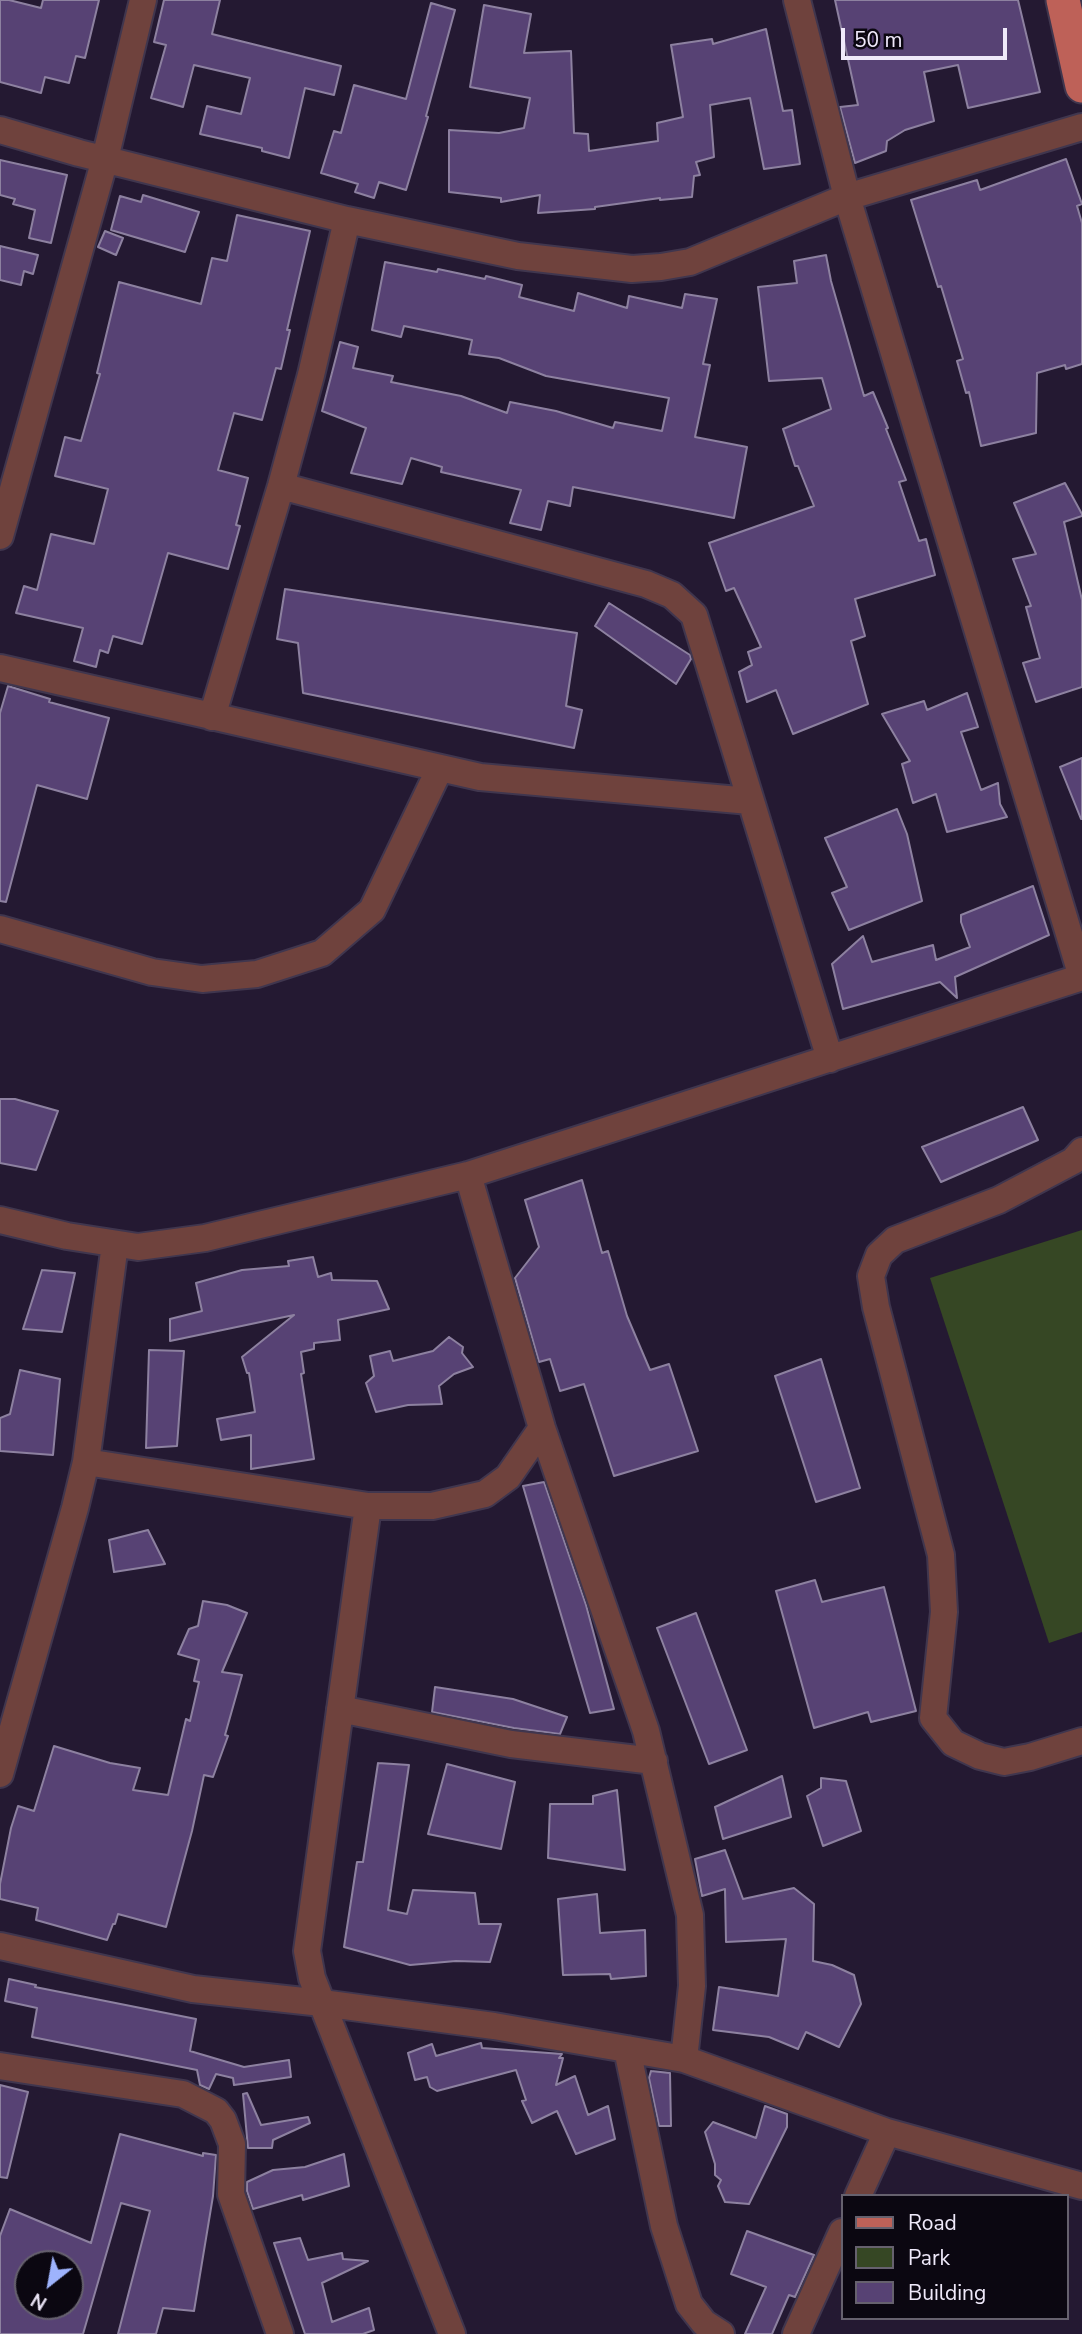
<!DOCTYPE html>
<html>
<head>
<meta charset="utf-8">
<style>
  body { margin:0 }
  #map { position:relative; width:1082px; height:2334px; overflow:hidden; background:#241932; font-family:"Nunito Sans",sans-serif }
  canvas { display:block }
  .legend { position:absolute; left:841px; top:2194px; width:228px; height:126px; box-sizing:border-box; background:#0b0711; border:2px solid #66616e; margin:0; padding:9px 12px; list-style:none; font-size:21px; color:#efe9fa }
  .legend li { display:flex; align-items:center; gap:14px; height:35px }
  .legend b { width:35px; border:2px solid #66616e }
  .north { position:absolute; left:14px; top:2250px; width:70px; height:70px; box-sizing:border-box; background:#0b0711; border:2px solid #66616e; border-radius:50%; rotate:211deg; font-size:19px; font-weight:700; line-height:28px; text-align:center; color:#efe9fa }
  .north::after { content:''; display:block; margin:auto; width:24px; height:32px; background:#9eb3fd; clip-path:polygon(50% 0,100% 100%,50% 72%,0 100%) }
  .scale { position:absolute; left:841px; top:28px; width:166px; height:32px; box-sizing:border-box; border:4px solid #efe9fa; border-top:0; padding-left:9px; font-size:21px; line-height:24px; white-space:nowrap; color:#efe9fa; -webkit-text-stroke:5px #0b0711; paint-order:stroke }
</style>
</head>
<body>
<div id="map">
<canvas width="1082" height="2334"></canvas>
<ul class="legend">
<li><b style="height:9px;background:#be6158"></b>Road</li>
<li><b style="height:19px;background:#364724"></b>Park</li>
<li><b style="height:19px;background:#574274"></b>Building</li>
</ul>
<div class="north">N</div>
<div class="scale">50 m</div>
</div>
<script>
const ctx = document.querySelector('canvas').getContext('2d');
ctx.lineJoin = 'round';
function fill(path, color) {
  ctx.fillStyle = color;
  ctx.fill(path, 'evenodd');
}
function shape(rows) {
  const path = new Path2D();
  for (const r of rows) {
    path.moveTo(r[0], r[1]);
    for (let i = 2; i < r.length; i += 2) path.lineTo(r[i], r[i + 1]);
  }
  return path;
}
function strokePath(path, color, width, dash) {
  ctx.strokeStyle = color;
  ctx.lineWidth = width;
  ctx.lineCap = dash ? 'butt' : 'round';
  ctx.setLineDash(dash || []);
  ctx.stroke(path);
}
const green = shape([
  [1082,1230,1082,1632,1049,1643,930,1278]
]);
const building = shape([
  [0,0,9,0,41,8,43,0,99,0,85,58,76,56,69,83,45,77,41,93,0,82,0,0],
  [164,0,220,0,212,34,341,66,334,95,305,88,289,158,262,151,262,148,200,134,207,106,241,114,250,78,194,65,183,107,151,98,166,45,154,42,164,0],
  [835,0,1018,0,1040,92,968,108,958,65,924,72,934,121,905,130,887,141,886,151,855,163,840,107,858,105,835,0],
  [431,3,455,10,426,116,428,117,406,190,379,182,374,198,355,192,358,184,321,173,334,131,341,133,354,85,406,99,431,3],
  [484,5,531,14,524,53,571,51,574,133,588,134,589,151,658,141,657,123,683,117,671,45,712,39,713,44,766,29,783,111,792,110,800,164,764,169,750,98,710,105,714,157,696,162,700,175,694,176,692,197,660,200,660,198,595,207,595,209,538,213,540,195,501,202,501,198,449,192,449,130,499,133,524,128,530,98,470,87,484,5],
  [1066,159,1082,204,1077,206,1082,223,1082,364,1066,369,1065,365,1037,373,1036,433,981,446,969,392,966,393,957,361,963,359,941,286,938,287,911,200,977,180,980,190,1066,159],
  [0,160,67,175,51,243,29,238,35,210,13,204,15,199,0,195,0,160],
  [143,195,199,212,185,252,111,230,120,196,141,202,143,195],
  [237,215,310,231,287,330,290,330,281,369,276,368,262,420,234,413,218,470,248,478,236,525,240,526,228,569,168,553,142,644,113,636,108,653,100,650,96,667,74,661,83,628,16,613,24,586,37,590,51,534,94,544,108,489,55,476,65,437,81,441,100,374,97,373,119,282,201,304,212,258,227,261,237,215],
  [105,231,123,238,116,255,98,247,105,231],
  [0,246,38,255,33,274,24,271,21,285,0,280,0,246],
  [826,255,831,281,864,396,873,392,888,428,886,429,906,480,899,482,919,541,926,539,935,575,855,599,865,636,851,641,868,704,793,734,776,690,747,702,739,672,752,665,748,652,761,647,734,588,726,591,709,543,814,506,798,466,795,466,783,429,831,409,822,378,769,381,758,287,797,283,794,261,826,255],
  [385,262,437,272,438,269,485,279,486,276,522,285,519,297,574,311,578,293,627,308,629,296,682,308,685,294,717,299,703,364,710,365,695,437,747,447,734,518,573,487,570,506,548,501,541,530,510,523,521,490,441,472,442,467,411,458,402,484,351,473,366,428,322,411,340,342,358,347,353,368,393,376,391,382,461,396,507,413,510,402,556,411,613,428,615,422,662,431,669,398,546,376,499,358,469,354,472,340,404,326,401,337,372,330,385,262],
  [1065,483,1082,514,1082,516,1064,522,1082,600,1082,687,1036,702,1023,663,1040,658,1026,607,1031,606,1013,559,1036,554,1014,503,1065,483],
  [285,589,577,633,566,706,582,710,574,748,303,693,298,643,277,639,285,589],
  [609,603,690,655,691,659,676,684,595,626,609,603],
  [8,686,50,699,49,702,109,718,87,799,37,785,6,902,0,901,0,713,8,686],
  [967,693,978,727,961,732,981,790,998,783,1000,804,1007,817,947,832,936,794,913,803,902,764,910,761,882,714,924,701,927,710,967,693],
  [1082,758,1082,819,1081,819,1060,767,1082,758],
  [897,809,907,834,922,901,849,930,832,893,847,887,825,838,897,809],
  [1033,886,1049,935,955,977,957,998,940,982,843,1009,832,964,863,936,872,962,933,945,936,960,970,947,961,922,961,915,1033,886],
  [0,1099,15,1099,58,1111,36,1170,0,1163,0,1099],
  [1023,1107,1038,1140,941,1182,922,1147,1023,1107],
  [582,1180,602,1253,608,1251,627,1316,650,1370,669,1364,698,1451,614,1476,584,1384,560,1391,550,1359,539,1362,515,1278,539,1247,525,1200,582,1180],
  [313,1257,318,1277,331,1273,332,1280,377,1281,389,1309,338,1320,340,1340,314,1343,314,1349,301,1352,304,1373,301,1374,314,1459,251,1469,251,1435,221,1440,217,1419,255,1412,249,1373,247,1373,242,1357,294,1315,170,1341,170,1319,202,1311,196,1283,242,1270,289,1266,288,1261,313,1257],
  [42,1270,75,1273,62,1332,23,1329,42,1270],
  [449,1337,463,1347,462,1353,473,1367,454,1374,439,1386,442,1404,408,1405,376,1412,366,1383,374,1376,370,1356,390,1351,393,1361,433,1351,449,1337],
  [149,1350,184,1351,177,1446,146,1448,149,1350],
  [821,1359,860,1488,816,1502,775,1376,821,1359],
  [20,1370,60,1379,53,1455,0,1451,0,1418,10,1414,20,1370],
  [544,1482,586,1605,614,1709,590,1713,523,1486,544,1482],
  [148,1530,165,1564,114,1572,109,1540,148,1530],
  [815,1580,822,1602,884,1587,916,1711,871,1722,868,1712,814,1728,776,1591,815,1580],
  [203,1601,227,1605,247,1613,222,1672,242,1675,225,1735,228,1736,213,1777,204,1775,192,1831,166,1927,118,1914,115,1924,113,1924,107,1940,36,1920,38,1908,0,1899,0,1884,11,1828,18,1806,34,1811,54,1746,110,1763,140,1768,133,1790,168,1795,186,1719,190,1721,199,1682,194,1681,199,1660,178,1654,189,1629,198,1626,203,1601],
  [696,1613,747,1750,709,1764,657,1628,696,1613],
  [435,1687,513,1699,567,1717,560,1734,514,1728,432,1712,435,1687],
  [378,1763,409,1765,388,1910,407,1914,413,1890,475,1893,479,1924,501,1924,490,1962,456,1961,410,1965,344,1947,357,1862,363,1862,378,1763],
  [447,1764,515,1782,501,1849,428,1834,447,1764],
  [782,1776,791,1817,723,1839,715,1807,782,1776],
  [821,1778,846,1781,861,1831,823,1846,807,1796,821,1788,821,1778],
  [617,1790,625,1870,548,1858,550,1804,593,1804,593,1796,617,1790],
  [725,1850,743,1899,794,1888,814,1904,813,1961,832,1965,854,1975,861,2004,839,2047,806,2032,798,2049,769,2037,713,2030,719,1987,778,1996,786,1939,726,1942,725,1889,702,1896,695,1859,725,1850],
  [597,1894,600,1933,645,1930,646,1976,611,1979,610,1974,563,1975,558,1899,597,1894],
  [9,1979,36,1985,35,1987,196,2019,190,2051,244,2067,289,2060,291,2077,234,2085,233,2078,216,2074,209,2089,200,2085,197,2070,32,2037,37,2008,5,2001,9,1979],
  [481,2043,482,2048,562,2054,559,2058,563,2058,556,2085,575,2076,588,2115,608,2106,615,2139,576,2154,557,2111,532,2123,522,2101,526,2100,516,2070,437,2091,430,2087,427,2077,415,2080,408,2053,432,2044,436,2056,481,2043],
  [651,2071,670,2073,671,2126,659,2126,649,2078,651,2071],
  [0,2085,28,2092,7,2178,0,2177,0,2085],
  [247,2093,261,2125,308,2117,310,2123,273,2140,272,2148,248,2148,243,2094,247,2093],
  [765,2106,787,2114,787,2127,749,2204,725,2202,718,2186,721,2180,715,2175,715,2164,705,2132,713,2122,756,2138,765,2106],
  [120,2134,203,2156,203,2153,216,2155,213,2196,194,2311,163,2308,156,2334,118,2334,150,2211,121,2203,83,2334,0,2334,0,2236,10,2209,91,2243,120,2134],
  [28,2264,70,2264,70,2306,28,2306,28,2264],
  [344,2154,349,2186,303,2200,302,2195,253,2209,247,2191,247,2182,273,2170,305,2167,344,2154],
  [747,2231,814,2255,795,2297,789,2295,772,2334,745,2334,766,2287,731,2274,747,2231],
  [300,2238,308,2260,342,2253,343,2259,368,2261,322,2283,332,2322,369,2308,374,2330,363,2334,305,2334,274,2243,300,2238]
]);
const minor = shape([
  [797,0,847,197,1082,977],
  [0,130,79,153,347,220,518,256,632,269,661,267,690,262,847,197,1082,127],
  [281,486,646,584,672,595,694,615,830,1059],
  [0,536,105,159,143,0],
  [0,668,480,777,750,801],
  [212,717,281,486,311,375,347,220],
  [0,929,152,972,202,979,257,974,322,953,372,910,440,768],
  [1082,1151,1073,1161,999,1200,895,1240,879,1255,871,1276,876,1307,941,1555,944,1612,933,1718,953,1743,980,1756,1004,1762,1030,1757,1082,1741],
  [468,1175,542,1428,646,1731,690,1915,692,1986,684,2059],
  [0,1220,67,1236,138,1247,205,1238,468,1175,1082,977],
  [86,1462,368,1506,432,1506,485,1494,508,1477,542,1428],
  [368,1506,307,1951,312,1978,452,2334],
  [340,1709,511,1744,654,1761],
  [0,1774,75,1508,86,1462,115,1244],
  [0,1946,193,1989,322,2003,494,2026,684,2059,887,2132,858,2196],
  [627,2049,664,2226,689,2304,704,2323,721,2334],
  [0,2066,183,2094,216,2111,223,2120,232,2144,231,2194,280,2334],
  [887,2132,1082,2186],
  [796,2334,842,2232]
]);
const major = shape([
  [1063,0,1082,86]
]);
fill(green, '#364724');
fill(building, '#574274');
strokePath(building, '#8d81a0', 2);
strokePath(minor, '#40364e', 30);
strokePath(major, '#40364e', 37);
strokePath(minor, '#6f423d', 26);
strokePath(major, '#be6158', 33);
</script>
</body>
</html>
